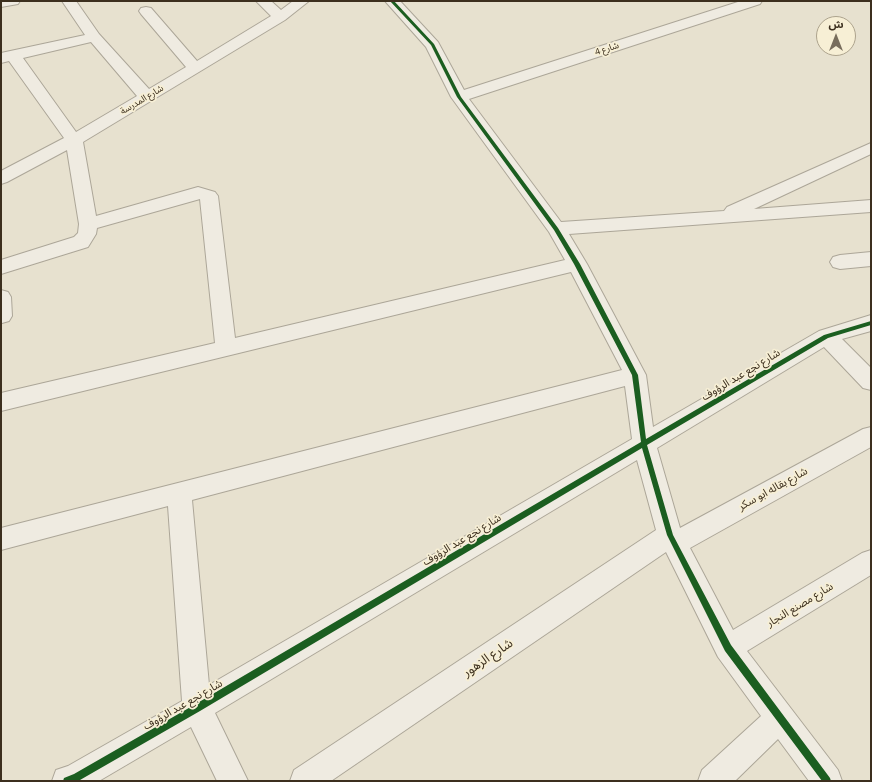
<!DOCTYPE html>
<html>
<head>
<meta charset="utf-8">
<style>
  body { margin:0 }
  #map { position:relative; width:872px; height:782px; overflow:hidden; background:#e7e1cf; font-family:Bitter,"Noto Sans Arabic",serif }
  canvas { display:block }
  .frame { position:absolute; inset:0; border:2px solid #3c2f1e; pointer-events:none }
  .north { position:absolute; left:816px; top:16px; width:40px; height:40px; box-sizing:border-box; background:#f7efd5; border:1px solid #aca28c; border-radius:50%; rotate:0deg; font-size:11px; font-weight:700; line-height:16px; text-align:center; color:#3c2f1e }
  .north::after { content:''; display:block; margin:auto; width:14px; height:18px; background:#786d5c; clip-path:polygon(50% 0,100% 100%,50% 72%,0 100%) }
</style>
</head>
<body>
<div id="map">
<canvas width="872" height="782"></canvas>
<div class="frame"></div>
<div class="north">ش</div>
</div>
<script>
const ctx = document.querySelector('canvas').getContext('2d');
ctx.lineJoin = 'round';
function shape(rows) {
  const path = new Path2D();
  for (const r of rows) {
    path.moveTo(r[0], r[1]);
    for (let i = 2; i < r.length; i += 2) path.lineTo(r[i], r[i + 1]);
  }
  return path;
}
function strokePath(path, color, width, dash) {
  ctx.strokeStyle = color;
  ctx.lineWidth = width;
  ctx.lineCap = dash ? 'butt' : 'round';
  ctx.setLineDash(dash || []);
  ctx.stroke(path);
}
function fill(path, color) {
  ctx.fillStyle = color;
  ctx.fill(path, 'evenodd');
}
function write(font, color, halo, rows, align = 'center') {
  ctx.font = font + ' Bitter,"Noto Sans Arabic",serif';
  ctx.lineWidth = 3.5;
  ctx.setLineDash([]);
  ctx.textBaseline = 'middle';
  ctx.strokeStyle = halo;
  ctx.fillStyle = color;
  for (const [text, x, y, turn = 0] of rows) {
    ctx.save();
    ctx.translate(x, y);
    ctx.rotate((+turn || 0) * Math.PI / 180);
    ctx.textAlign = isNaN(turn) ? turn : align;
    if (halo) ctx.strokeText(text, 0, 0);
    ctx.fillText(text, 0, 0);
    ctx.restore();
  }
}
const minor = shape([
  [1,1,20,1,18,4,1,7,1,1],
  [62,1,76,1,99,34,149,89,186,67,141,14,139,11,141,8,146,7,151,8,197,61,271,16,256,1,271,1,281,10,293,1,309,1,285,20,83,142,96,216,198,187,215,192,218,196,235,338,565,260,549,232,451,97,426,47,385,1,400,1,438,42,464,90,741,1,762,1,760,4,469,99,561,222,724,211,727,207,871,143,871,154,754,209,871,200,871,212,569,234,587,264,646,375,653,427,819,331,871,315,871,331,842,339,871,368,871,390,863,388,824,347,657,448,680,528,863,429,871,427,871,447,690,548,733,630,862,553,871,550,871,575,747,651,838,770,842,781,809,781,778,739,735,781,698,781,702,770,761,716,718,657,666,552,331,781,290,781,294,770,656,530,637,460,215,713,248,781,217,781,191,727,99,781,52,781,56,770,68,766,182,701,168,506,1,550,1,528,622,370,571,272,1,411,1,393,215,343,200,199,97,228,96,234,88,247,1,274,1,260,74,237,78,233,79,224,67,150,7,182,1,184,1,171,64,138,9,61,1,63,1,53,85,35,62,1],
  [91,42,137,96,76,132,23,58,91,42],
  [625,386,632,439,209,685,192,500,625,386],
  [871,252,871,266,840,269,833,267,830,262,833,257,840,255,871,252],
  [1,290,8,292,11,297,12,316,9,321,2,323,1,290]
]);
const cycleway = shape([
  [390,1,394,1,434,44,461,97,558,228,580,264,638,375,646,439,824,335,871,321,871,325,828,338,647,445,673,535,731,645,830,778,831,781,822,781,725,651,667,535,642,448,200,711,80,780,77,781,63,781,64,778,74,774,194,705,641,442,632,375,574,264,554,230,457,97,431,45,390,1]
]);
const farStreetnames = [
  ["شارع 4",607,49,-18],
  ["شارع المدرسة",142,100,-31]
];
const streetNames = [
  ["شارع نجع عبد الرؤوف",741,375,-31],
  ["شارع بقاله ابو سكر",773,489,-29],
  ["شارع نجع عبد الرؤوف",462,540,-31],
  ["شارع مصنع النجار",800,605,-31],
  ["شارع نجع عبد الرؤوف",183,705,-30]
];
const nearStreetnames = [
  ["شارع الزهور",488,658,-34]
];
strokePath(minor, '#aca698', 2);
fill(minor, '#efebe1');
fill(cycleway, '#1b5e20');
write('9px', '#3c2f1e', '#f7efd5', farStreetnames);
write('11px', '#3c2f1e', '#f7efd5', streetNames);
write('13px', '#3c2f1e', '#f7efd5', nearStreetnames);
</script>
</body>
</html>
